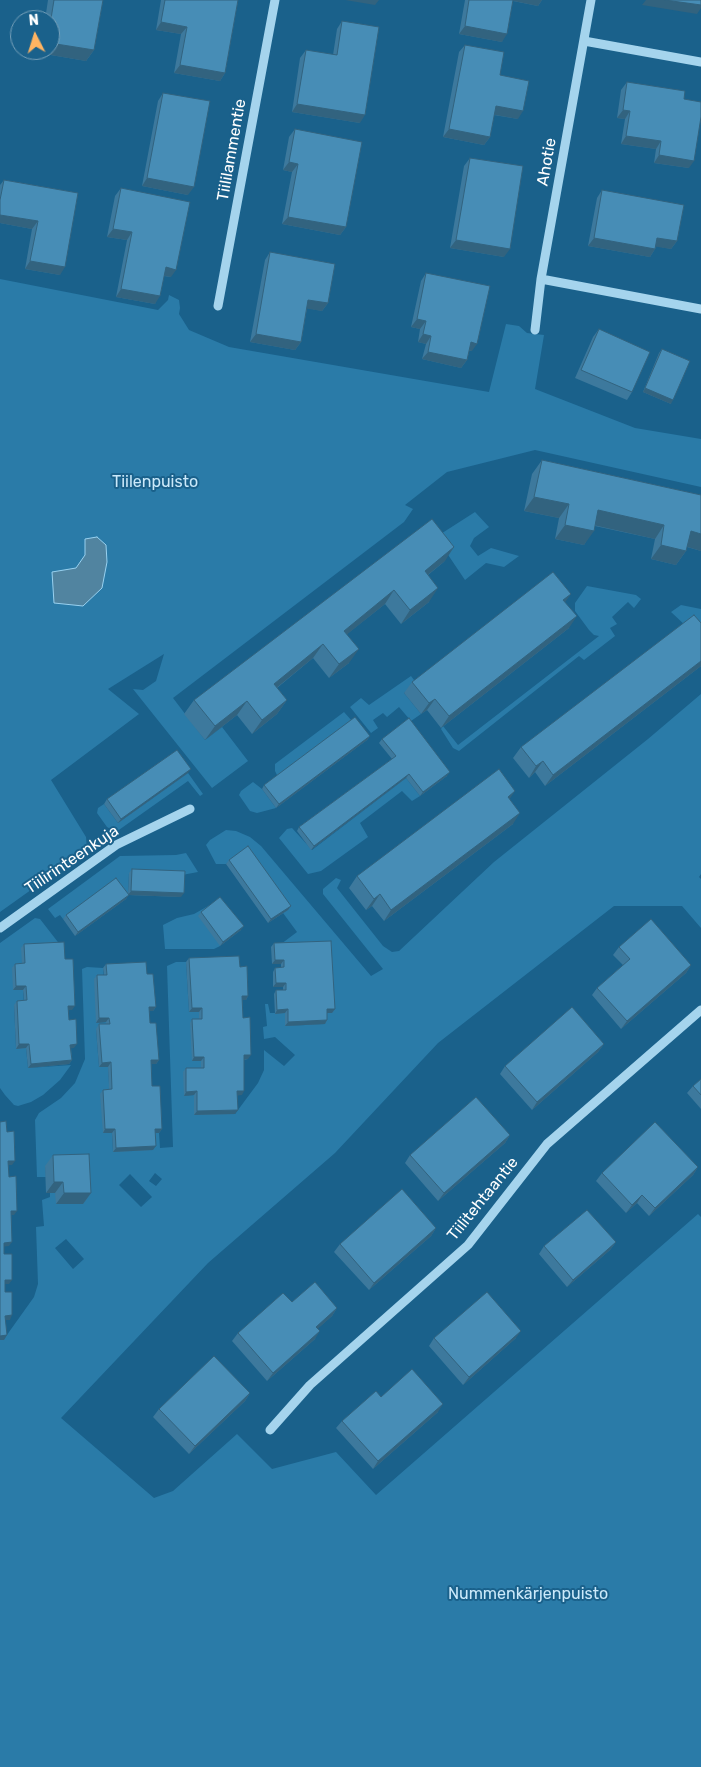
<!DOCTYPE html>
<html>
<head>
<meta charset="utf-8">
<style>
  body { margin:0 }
  #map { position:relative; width:701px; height:1767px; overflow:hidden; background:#1a618b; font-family:Rubik,sans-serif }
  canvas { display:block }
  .north { position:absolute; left:10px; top:10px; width:50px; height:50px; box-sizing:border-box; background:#1a618b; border:1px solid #76a0b9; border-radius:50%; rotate:355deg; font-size:14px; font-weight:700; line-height:20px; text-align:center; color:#fff }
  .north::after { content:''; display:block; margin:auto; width:18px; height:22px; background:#ffb462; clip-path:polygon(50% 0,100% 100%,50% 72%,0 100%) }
</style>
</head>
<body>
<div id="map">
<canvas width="701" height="1767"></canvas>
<div class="north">N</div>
</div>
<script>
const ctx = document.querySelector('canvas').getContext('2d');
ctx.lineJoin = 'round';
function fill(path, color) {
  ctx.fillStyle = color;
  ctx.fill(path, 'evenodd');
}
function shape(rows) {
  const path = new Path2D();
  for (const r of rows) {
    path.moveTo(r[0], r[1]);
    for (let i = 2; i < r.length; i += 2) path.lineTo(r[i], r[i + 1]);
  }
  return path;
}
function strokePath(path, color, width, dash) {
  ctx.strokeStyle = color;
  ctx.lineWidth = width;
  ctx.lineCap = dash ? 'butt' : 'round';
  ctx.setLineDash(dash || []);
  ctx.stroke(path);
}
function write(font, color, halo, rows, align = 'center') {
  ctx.font = font + ' Rubik,sans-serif';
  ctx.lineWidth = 4;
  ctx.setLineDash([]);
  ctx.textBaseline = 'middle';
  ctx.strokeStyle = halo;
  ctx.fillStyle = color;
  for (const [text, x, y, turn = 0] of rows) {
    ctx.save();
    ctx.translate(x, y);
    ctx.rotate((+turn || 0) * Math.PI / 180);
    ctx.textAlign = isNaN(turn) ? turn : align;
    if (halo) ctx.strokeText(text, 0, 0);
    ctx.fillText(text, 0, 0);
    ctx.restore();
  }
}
const green = shape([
  [0,279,158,310,168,300,169,295,179,300,180,308,179,314,189,330,229,347,489,392,506,324,519,326,527,333,544,335,535,389,635,428,701,439,701,487,535,450,447,472,405,505,413,509,404,522,173,698,205,740,222,727,248,761,212,788,133,689,143,690,156,681,164,654,108,689,139,714,51,780,86,837,87,850,0,912],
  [475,512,489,527,474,538,470,546,478,556,491,548,519,556,504,567,486,563,465,580,436,537],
  [587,586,636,595,641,599,634,608,628,602,612,617,617,624,610,628,615,636,584,660,579,656,459,751,453,748,441,729,443,726,458,745,599,636,594,635,589,630,575,611,575,603],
  [681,605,701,609,701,644,686,626,671,612],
  [411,676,417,684,404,693,421,714,411,721,399,707,387,717,383,713,373,720,378,728,371,733,350,707,361,698,369,705],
  [701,694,701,874,699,877,701,879,701,928,682,906,614,906,438,1043,335,1153,208,1263,61,1418,154,1498,173,1491,237,1434,272,1469,336,1452,376,1495,698,1214,701,1217,701,1767,0,1767,0,1340,4,1339,34,1297,38,1284,36,1227,44,1226,42,1200,50,1197,50,1193,55,1193,83,1204,45,1166,46,1177,37,1177,35,1120,39,1113,61,1098,75,1083,85,1059,82,969,87,967,103,968,104,979,96,1023,106,1022,107,1028,96,1029,99,1067,108,1067,113,1152,152,1133,159,1133,160,1148,173,1147,167,966,176,962,186,962,189,1012,199,1012,200,1023,192,1061,201,1061,202,1072,184,1096,194,1095,235,1114,258,1083,264,1070,264,1050,284,1066,295,1055,275,1037,264,1039,263,1027,267,1026,265,1004,268,1004,270,1013,285,1013,286,1026,324,1024,277,947,297,932,283,913,288,909,245,850,226,864,216,864,206,845,210,840,226,830,236,831,250,837,261,846,371,976,383,969,323,894,323,889,336,878,341,880,337,888,383,946,392,952,399,951,494,862,648,739],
  [155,1173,162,1179,156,1186,149,1181],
  [130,1174,152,1197,141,1207,119,1185],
  [66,1239,84,1259,73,1269,55,1248],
  [344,712,352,721,278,777,275,771,275,764],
  [188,773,203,794,200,796,188,781,116,832,107,827,97,813,98,808,104,804,118,823],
  [406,778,420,796,412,801,402,791,360,823,368,837,321,871,308,874,279,838,287,829,292,828,312,850],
  [253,782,262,789,276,808,257,813,250,811,239,795,241,791],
  [186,853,198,872,182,875,129,873,128,895,63,919,60,915,55,918,48,909,120,856,176,855],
  [217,901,220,946,214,949,165,949,163,925,177,918,194,914],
  [35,918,40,919,61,946,22,967,13,990,23,990,24,1004,14,1005,16,1048,26,1048,28,1068,71,1065,60,1080,43,1095,31,1102,18,1106,14,1105,5,1095,0,1088,0,943]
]);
const water = shape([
  [97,537,106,545,107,562,102,588,83,606,54,603,52,572,76,568,85,555,85,539,97,537]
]);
const minor = shape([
  [584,41,701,62],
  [541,279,701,309],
  [218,306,275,0],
  [535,330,541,279,591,0],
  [0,928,116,845,190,809],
  [270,1430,310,1385,468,1245,547,1144,701,1010]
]);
const wall = shape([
  [48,0,103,0,94,50,86,61,39,53,40,50,50,50,50,20,45,20],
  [161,0,238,0,225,73,220,81,174,73,181,34,156,30],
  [465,0,542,0,538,6,513,1,502,42,459,34],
  [342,21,360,123,292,112,300,58,306,50,333,55,337,29],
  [465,45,500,75,518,119,494,115,490,137,484,145,443,137,459,52],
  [627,82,684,99,689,168,654,163,656,149,621,144,625,119,617,118,621,90],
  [163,93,188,195,142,186,158,101],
  [295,129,346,227,340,235,282,224,292,172,283,170,289,137],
  [470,158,504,257,450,248,464,166],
  [4,180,78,193,60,275,25,269,32,229,0,223,0,185],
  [121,188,171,277,164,276,155,304,116,297,127,240,107,237,115,196],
  [602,190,677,241,671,249,656,246,655,249,650,257,588,246,597,198],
  [270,252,328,303,322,311,307,308,301,342,295,350,250,342,265,260],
  [426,273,472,351,469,351,467,360,461,368,422,359,426,344,418,342,420,329,411,327,421,281],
  [599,329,632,392,627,400,575,378,593,337],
  [662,349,671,404,643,392,659,353],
  [542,460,701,495,701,551,687,547,686,551,676,565,651,559,655,539,595,526,584,545,555,539,559,518,524,511,532,474],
  [445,561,428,575,429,602,401,624,385,604,347,634,349,663,329,678,313,658,277,688,287,700,277,714,252,734,237,715,205,740,184,714,194,700],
  [565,602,569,628,441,728,427,710,421,714,404,693,412,682],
  [701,623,701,666,545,786,535,772,529,778,513,758,521,747],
  [370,736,367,740,276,808,262,789,264,785],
  [382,739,447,776,420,796,406,778,311,850,297,831,299,827,392,759,379,743],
  [188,773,118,823,104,804,107,799],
  [510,799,513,824,384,921,372,906,366,910,349,888,357,876],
  [229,860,291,906,288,910,268,923,226,864],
  [132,869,181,897,128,895,126,899,75,936,63,919,66,915,128,894,129,873],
  [201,912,241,930,220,946,198,916],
  [274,943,335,1009,332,1013,327,1013,327,1020,325,1024,285,1026,285,1013,275,1014,274,994,276,990,283,990,283,987,273,987,273,972,275,968,281,968,281,964,272,964,271,947],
  [24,944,65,959,72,1010,68,1010,69,1020,74,1048,71,1048,72,1060,69,1064,28,1068,26,1048,16,1049,14,1005,17,1001,24,1000,23,990,13,990,12,968,15,964,22,963,21,948],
  [619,947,691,965,686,973,621,1029,592,995,597,988,623,965,613,955],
  [189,958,240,967,248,996,246,1000,242,1000,243,1018,248,1059,244,1060,242,1095,237,1095,235,1114,194,1115,194,1095,184,1096,183,1072,186,1068,201,1068,201,1061,192,1061,190,1023,192,1019,199,1019,199,1012,189,1012,186,962],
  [106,964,147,974,156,1007,153,1011,149,1011,150,1023,159,1060,156,1064,151,1064,152,1086,162,1129,159,1133,155,1133,153,1150,113,1152,112,1133,103,1133,100,1094,103,1090,109,1089,108,1067,99,1067,96,1029,99,1024,106,1024,106,1022,96,1023,94,979,97,975,104,975,103,968],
  [604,1044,598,1052,532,1110,500,1074,505,1066],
  [701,1079,701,1109,687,1093,693,1086],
  [510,1135,505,1143,438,1201,405,1163,410,1155],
  [53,1155,91,1193,83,1204,56,1204,55,1193,46,1193,45,1166],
  [698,1167,693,1175,649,1216,637,1203,626,1213,596,1181,602,1173],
  [436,1228,431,1236,369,1290,334,1252,340,1244],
  [616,1242,610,1250,567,1287,539,1254,544,1246],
  [337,1308,332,1316,318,1328,315,1339,267,1381,232,1341,238,1333],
  [434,1338,516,1338,463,1385,429,1346],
  [250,1393,245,1401,189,1454,153,1417,159,1409],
  [381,1397,438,1412,373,1469,336,1428,342,1421]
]);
const shadedWall = shape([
  [345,0,379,0,375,5],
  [509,0,542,0,538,6],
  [646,0,665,0,701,2,701,8,697,14,642,5],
  [161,22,187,27,181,34,156,30],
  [465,26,507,34,502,42,459,34],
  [50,43,94,50,86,61,39,53,42,50,50,50],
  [180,65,225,73,220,81,174,73],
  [297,104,365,115,360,123,292,112],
  [496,106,523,111,518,119,490,114],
  [623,110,630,111,625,119,617,118],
  [449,129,490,137,484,145,443,137],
  [626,136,661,141,656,149,621,144],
  [659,155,694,161,689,168,654,163],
  [289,162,298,164,292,172,283,170],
  [147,178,194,187,188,195,142,186],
  [0,215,38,221,32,229,0,223],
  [288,217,346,227,340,235,282,224],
  [113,229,132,232,127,240,107,237],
  [594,238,655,249,650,257,588,246],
  [657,238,677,241,671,249,652,246],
  [456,240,510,249,504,257,450,248],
  [30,261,65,267,60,275,25,269],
  [166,267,176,270,171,277,160,275],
  [121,289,160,296,155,304,116,297],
  [308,300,328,303,322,311,303,308],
  [417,319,426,321,420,329,411,327],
  [256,334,301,342,295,350,250,342],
  [423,334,431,336,426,344,418,342],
  [471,342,477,344,472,351,465,350],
  [428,352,467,360,461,368,422,359],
  [645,388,673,400,671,404,643,392],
  [534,497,569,504,559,518,524,511],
  [598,510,664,525,655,539,589,524],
  [565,525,594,531,584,545,555,539],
  [691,531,701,534,701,551,681,545],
  [661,545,686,551,676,565,651,559],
  [454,547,445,561,415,585,425,571],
  [438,588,429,602,401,624,410,610],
  [394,590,385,604,335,644,344,631],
  [571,594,563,605,563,600],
  [577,616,569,628,441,728,449,716],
  [323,644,313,658,264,698,274,684],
  [359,649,349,663,329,678,339,664],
  [701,661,701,666,545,786,553,775],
  [435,699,427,710,421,714,429,703],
  [287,700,277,714,252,734,262,720],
  [247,701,237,715,205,740,215,726],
  [370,736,367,740,276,808,279,804],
  [543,761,535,772,529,778,536,766],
  [191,769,188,773,118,823,121,819],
  [450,772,447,776,420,796,423,792],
  [409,774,406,778,311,850,314,846],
  [515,791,507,803,508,797],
  [520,813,513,824,384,921,391,910],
  [131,891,184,893,181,897,128,895,126,899,75,936,78,932,128,895],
  [380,894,372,906,366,910,374,899],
  [291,906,288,910,268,923,271,919],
  [244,926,241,930,220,946,223,942],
  [275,960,284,960,281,964,272,964],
  [691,965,686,973,621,1029,627,1021],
  [276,983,286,983,283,987,273,987],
  [16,986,26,986,23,990,13,990],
  [242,996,248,996,246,1000,239,1000],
  [68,1006,75,1006,72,1010,65,1010],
  [149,1007,156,1007,153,1011,146,1011],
  [192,1008,202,1008,199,1012,189,1012],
  [288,1009,285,1013,275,1014,277,1010],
  [327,1009,335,1009,332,1013,324,1013],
  [99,1018,109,1018,106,1022,96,1023],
  [327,1020,325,1024,285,1026,288,1022],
  [19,1044,29,1044,26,1048,16,1049],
  [77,1044,74,1048,67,1049,70,1045],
  [604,1044,598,1052,532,1110,537,1102],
  [244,1055,251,1055,248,1059,241,1060],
  [194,1057,204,1057,201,1061,192,1061],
  [72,1060,69,1064,28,1068,31,1064],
  [151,1060,159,1060,156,1064,148,1064],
  [111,1062,108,1067,99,1067,102,1063],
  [197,1091,194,1095,184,1096,186,1092],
  [237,1091,244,1091,242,1095,234,1096],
  [238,1110,235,1114,194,1115,197,1111],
  [105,1129,115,1129,112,1133,103,1133],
  [155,1129,162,1129,159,1133,152,1133],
  [510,1135,505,1143,438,1201,444,1193],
  [156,1146,153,1150,113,1152,116,1148],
  [8,1161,15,1161,12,1165,6,1165],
  [698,1167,693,1175,649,1216,655,1208],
  [54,1182,63,1182,55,1193,46,1193],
  [64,1193,91,1193,83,1204,56,1204],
  [642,1195,637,1203,626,1213,632,1205],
  [11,1211,17,1211,14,1215,8,1215],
  [436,1228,431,1236,369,1290,374,1283],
  [12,1242,9,1246,1,1247,4,1243],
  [616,1242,610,1250,567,1287,573,1280],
  [5,1280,12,1280,9,1284,2,1284],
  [337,1308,332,1316,311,1335,316,1327],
  [12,1315,10,1320,2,1320,5,1316],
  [320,1331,315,1339,267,1381,273,1373],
  [521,1331,516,1338,463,1385,469,1377],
  [7,1335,4,1340,0,1340,0,1336],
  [250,1393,245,1401,189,1454,195,1446],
  [443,1404,438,1412,373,1469,378,1461]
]);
const building = shape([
  [54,0,103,0,94,50,50,43,50,25,54,0],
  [165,0,238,0,225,73,180,65,187,27,161,22,165,0],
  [469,0,513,0,507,34,465,26,469,0],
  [665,0,701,0,701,5,665,0],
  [342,21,379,27,365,115,297,104,306,50,337,55,342,21],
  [465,45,504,52,500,75,529,81,523,111,496,106,490,137,449,129,465,45],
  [627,82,685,91,684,99,701,102,701,117,694,161,659,155,661,141,626,136,630,111,623,110,627,82],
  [163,93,210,101,194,187,147,178,163,93],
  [295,129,362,142,346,227,288,217,298,164,289,162,295,129],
  [470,158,523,166,510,249,456,240,470,158],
  [4,180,78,193,65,267,30,261,38,221,0,215,0,200,4,180],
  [121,188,190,202,176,270,166,267,160,296,121,289,132,232,113,229,121,188],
  [602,190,684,205,677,241,657,238,655,249,594,238,602,190],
  [270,252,335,264,328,303,308,300,301,342,256,334,270,252],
  [426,273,490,286,477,344,471,342,467,360,428,352,431,336,423,334,426,321,417,319,426,273],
  [599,329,650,352,632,392,581,370,599,329],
  [662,349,690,361,673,400,645,388,662,349],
  [542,460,701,495,701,534,691,531,686,551,661,545,664,525,598,510,594,531,565,525,569,504,534,497,542,460],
  [432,519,454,547,425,571,438,588,410,610,394,590,344,631,359,649,339,664,323,644,274,684,287,700,262,720,247,701,215,726,194,700,432,519],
  [553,572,571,594,563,600,577,616,449,716,435,699,429,703,412,682,553,572],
  [694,615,701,623,701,661,553,775,543,761,536,766,521,747,694,615],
  [355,717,370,736,279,804,264,785,355,717],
  [409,718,450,772,423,792,409,774,314,846,299,827,396,756,382,739,409,718],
  [177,750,191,769,121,819,107,799,177,750],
  [499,769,515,791,508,797,520,813,391,910,380,894,374,899,357,876,499,769],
  [248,846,291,906,271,919,229,860,248,846],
  [132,869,185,871,184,893,131,891,132,869],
  [116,878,129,895,78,932,66,915,116,878],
  [220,897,244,926,223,942,201,912,220,897],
  [651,919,691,965,627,1021,597,988,630,959,619,947,651,919],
  [331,941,335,1009,327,1009,327,1020,288,1022,288,1009,277,1010,276,990,286,990,286,983,276,983,275,968,284,967,284,960,275,960,274,943,331,941],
  [64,942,65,959,73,959,75,1006,68,1006,69,1020,76,1019,77,1044,70,1045,72,1060,31,1064,29,1044,19,1044,17,1001,27,1000,26,986,16,986,15,964,25,963,24,944,64,942],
  [239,956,240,967,247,966,248,996,242,996,243,1018,250,1017,251,1055,244,1055,244,1091,237,1091,238,1110,197,1111,197,1091,186,1092,186,1068,204,1068,204,1057,194,1057,192,1019,202,1019,202,1008,192,1008,189,958,239,956],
  [146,962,147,974,153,974,156,1007,149,1007,150,1023,156,1023,159,1060,151,1060,152,1086,160,1086,162,1129,155,1129,156,1146,116,1148,115,1129,105,1129,103,1090,112,1089,111,1062,102,1063,99,1024,110,1024,109,1018,99,1018,97,975,107,975,106,964,146,962],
  [572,1007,604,1044,537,1102,505,1066,572,1007],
  [701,1079,701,1095,693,1086,701,1079],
  [476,1097,510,1135,444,1193,410,1155,476,1097],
  [6,1121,7,1132,14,1131,15,1161,8,1161,9,1177,16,1176,17,1211,11,1211,12,1242,4,1243,4,1254,12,1254,12,1280,5,1280,5,1292,12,1292,12,1315,5,1316,7,1335,0,1336,0,1122,6,1121],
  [655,1122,698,1167,655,1208,642,1195,632,1205,602,1173,655,1122],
  [89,1154,91,1193,64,1193,63,1182,54,1182,53,1155,89,1154],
  [402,1189,436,1228,374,1283,340,1244,402,1189],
  [587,1210,616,1242,573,1280,544,1246,587,1210],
  [315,1282,337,1308,316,1327,320,1331,273,1373,238,1333,283,1293,292,1302,315,1282],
  [487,1292,521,1331,469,1377,434,1338,487,1292],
  [214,1356,250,1393,195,1446,159,1409,214,1356],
  [412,1369,443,1404,378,1461,342,1421,376,1391,381,1397,412,1369]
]);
const streetNames = [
  ["Tiililammentie",232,150,-80],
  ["Ahotie",547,162,-80],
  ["Tiilirinteenkuja",72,860,-34],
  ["Tiilitehtaantie",483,1199,-51]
];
const parkNames = [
  ["Tiilenpuisto",155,482],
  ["Nummenkärjenpuisto",528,1594]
];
fill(green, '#2a7ba8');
fill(water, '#5184a0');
strokePath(water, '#98d1f0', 1);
strokePath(minor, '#a5d4ed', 9);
fill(wall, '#3d799d');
fill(shadedWall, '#32637f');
fill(building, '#478db6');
strokePath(building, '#32637f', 1);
write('16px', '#fff', '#1a618b', streetNames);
write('16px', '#cbe9fa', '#1a618b', parkNames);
</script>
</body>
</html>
